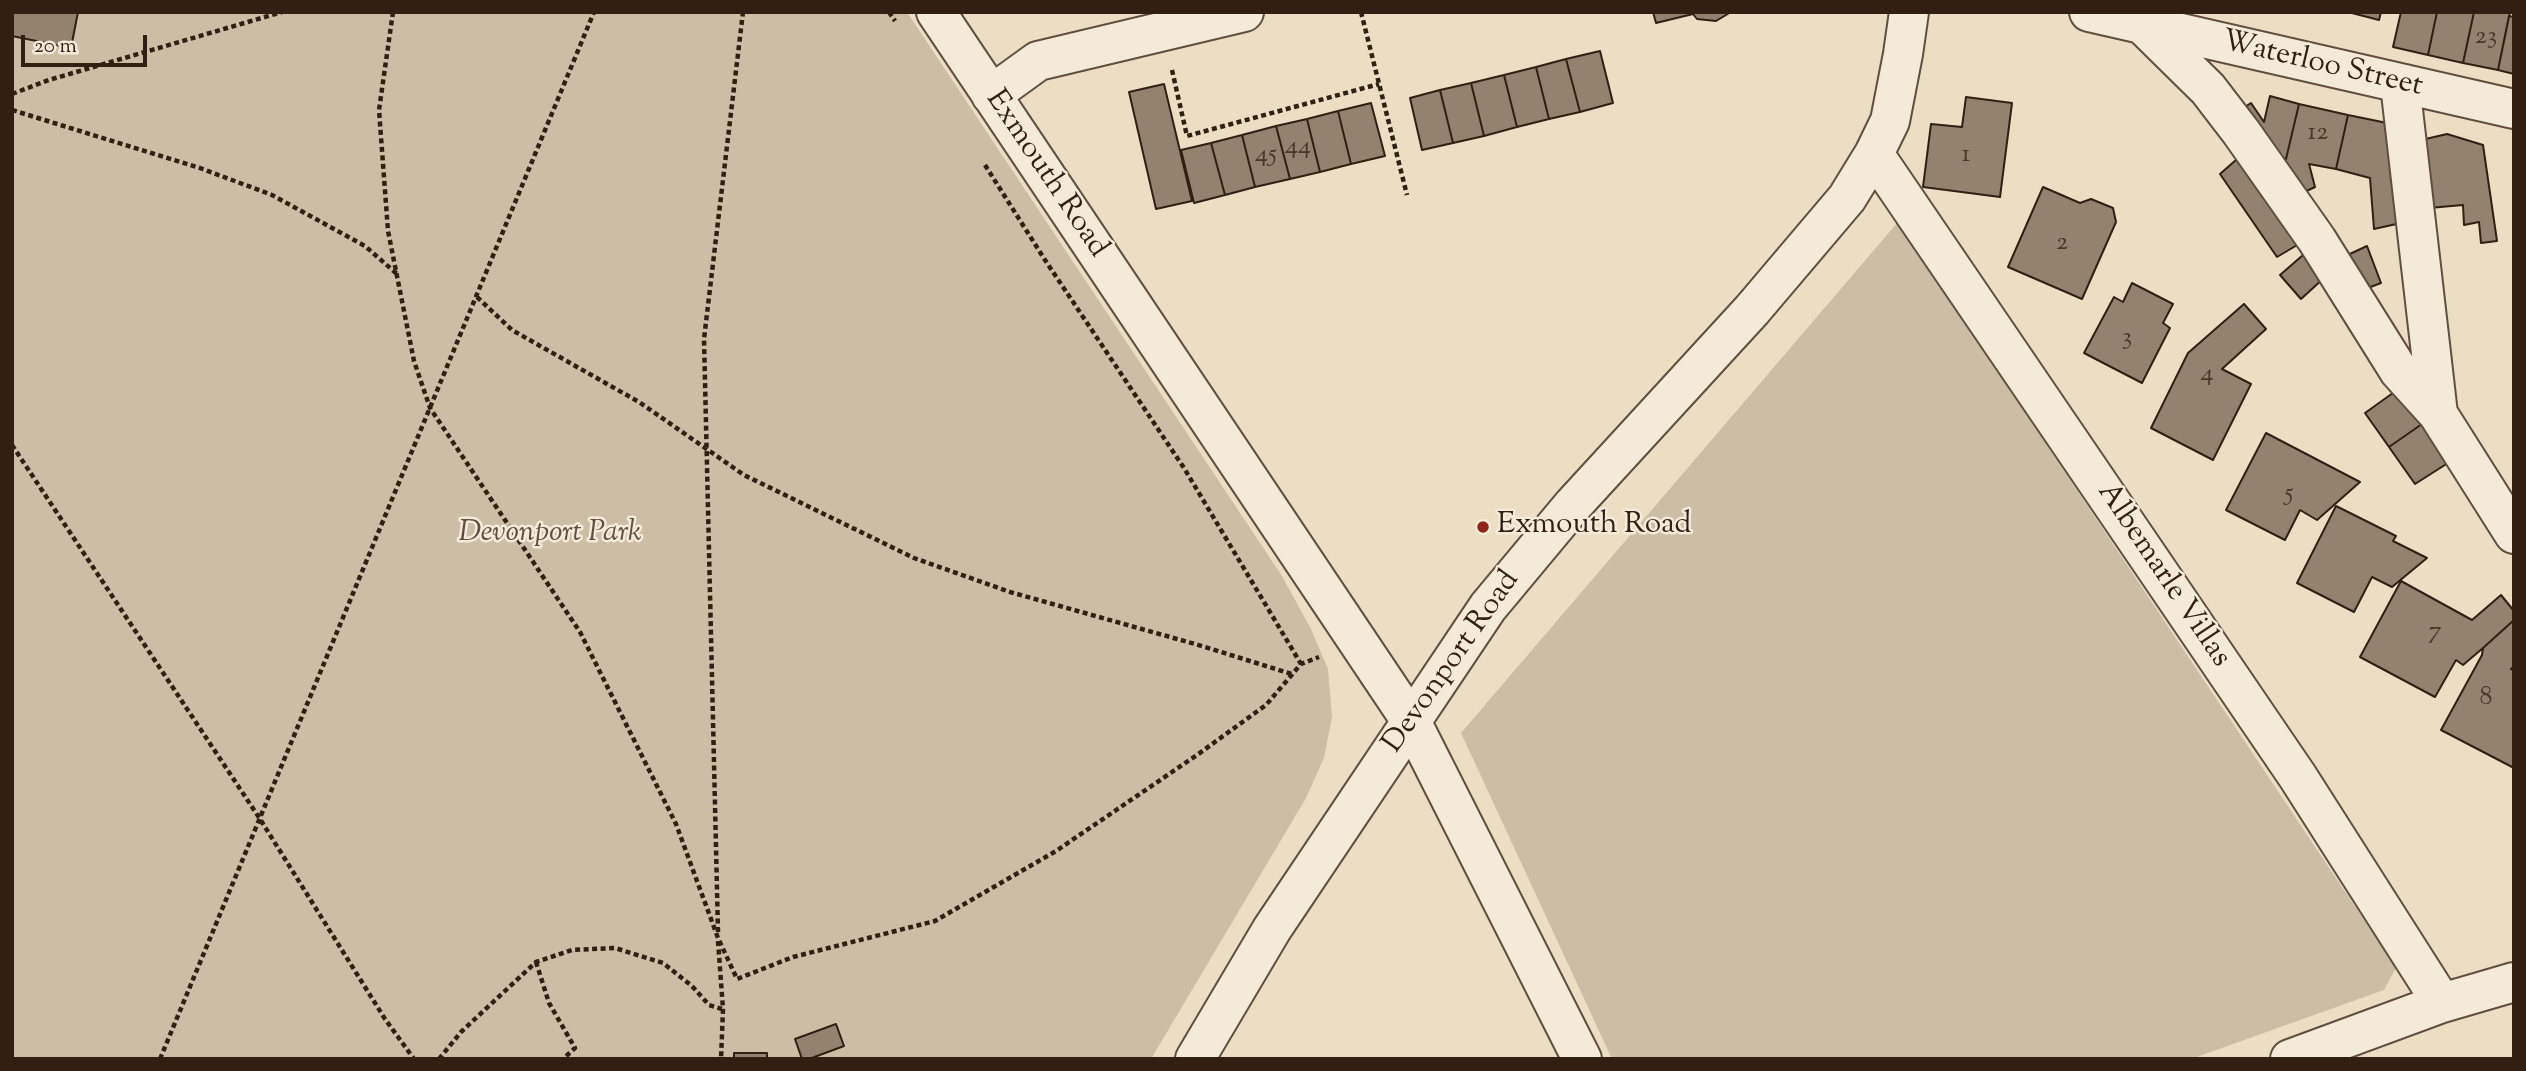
<!DOCTYPE html>
<html>
<head>
<meta charset="utf-8">
<style>
  body { margin:0 }
  #map { position:relative; width:2526px; height:1071px; overflow:hidden; background:#ecdec3; font-family:"Sorts Mill Goudy",serif }
  canvas { display:block }
  .frame { position:absolute; inset:0; border:14px solid #311f12; pointer-events:none }
  .scale { position:absolute; left:21px; top:35px; width:126px; height:32px; box-sizing:border-box; border:4px solid #311f12; border-top:0; padding-left:9px; font-size:21px; line-height:24px; white-space:nowrap; color:#311f12; -webkit-text-stroke:5px #f3ead8; paint-order:stroke }
</style>
</head>
<body>
<div id="map">
<canvas width="2526" height="1071"></canvas>
<div class="frame"></div>
<div class="scale">20 m</div>
</div>
<script>
const ctx = document.querySelector('canvas').getContext('2d');
ctx.lineJoin = 'round';
function fill(path, color) {
  ctx.fillStyle = color;
  ctx.fill(path, 'evenodd');
}
function shape(rows) {
  const path = new Path2D();
  for (const r of rows) {
    path.moveTo(r[0], r[1]);
    for (let i = 2; i < r.length; i += 2) path.lineTo(r[i], r[i + 1]);
  }
  return path;
}
function strokePath(path, color, width, dash) {
  ctx.strokeStyle = color;
  ctx.lineWidth = width;
  ctx.lineCap = dash ? 'butt' : 'round';
  ctx.setLineDash(dash || []);
  ctx.stroke(path);
}
function write(font, color, halo, rows, align = 'center') {
  ctx.font = font + ' "Sorts Mill Goudy",serif';
  ctx.lineWidth = 5;
  ctx.setLineDash([]);
  ctx.textBaseline = 'middle';
  ctx.strokeStyle = halo;
  ctx.fillStyle = color;
  for (const [text, x, y, turn = 0] of rows) {
    ctx.save();
    ctx.translate(x, y);
    ctx.rotate((+turn || 0) * Math.PI / 180);
    ctx.textAlign = isNaN(turn) ? turn : align;
    if (halo) ctx.strokeText(text, 0, 0);
    ctx.fillText(text, 0, 0);
    ctx.restore();
  }
}
const green = shape([
  [12,12,907,12,1282,576,1311,629,1328,669,1332,717,1324,758,1306,798,1151,1059,12,1059],
  [1898,222,2396,968,2384,990,2191,1059,1612,1059,1461,733]
]);
const building = shape([
  [12,12,78,12,71,48,12,36,12,12],
  [1653,12,1731,12,1716,21,1697,19,1693,14,1656,23,1653,12],
  [2348,12,2381,12,2379,20,2348,12],
  [2401,12,2437,12,2428,55,2393,47,2401,12],
  [2437,12,2474,12,2463,63,2428,55,2437,12],
  [2474,12,2510,12,2498,70,2463,63,2474,12],
  [2509,16,2514,17,2514,74,2498,70,2509,16],
  [1600,51,1613,103,1580,112,1566,59,1600,51],
  [1566,59,1580,112,1549,119,1536,67,1566,59],
  [1536,67,1549,119,1517,127,1504,75,1536,67],
  [1504,75,1517,127,1484,136,1471,83,1504,75],
  [1471,83,1484,136,1453,143,1440,90,1471,83],
  [1164,84,1192,201,1156,209,1129,92,1164,84],
  [1440,90,1453,143,1422,150,1410,98,1440,90],
  [2270,96,2299,104,2286,159,2270,156,2240,110,2251,103,2264,122,2270,96],
  [1966,97,2012,103,2000,197,1923,187,1931,124,1962,127,1966,97],
  [1371,103,1385,156,1351,164,1338,111,1371,103],
  [2299,104,2348,115,2336,169,2309,164,2315,187,2298,195,2270,156,2286,159,2299,104],
  [1338,111,1351,164,1320,172,1307,119,1338,111],
  [2348,115,2387,123,2401,223,2374,229,2370,178,2336,169,2348,115],
  [1307,119,1320,172,1290,179,1276,126,1307,119],
  [1276,126,1290,179,1255,187,1242,135,1276,126],
  [2447,134,2483,145,2497,241,2481,243,2479,222,2464,225,2463,205,2429,208,2417,141,2447,134],
  [1242,135,1255,187,1225,195,1211,143,1242,135],
  [1211,143,1225,195,1194,203,1181,150,1211,143],
  [2245,152,2304,241,2277,257,2220,174,2245,152],
  [2043,187,2080,203,2091,199,2113,208,2116,222,2082,299,2008,267,2043,187],
  [2367,246,2381,283,2360,291,2339,259,2367,246],
  [2303,255,2324,278,2301,299,2280,275,2303,255],
  [2132,283,2173,304,2163,323,2170,328,2142,383,2084,353,2114,297,2123,302,2132,283],
  [2244,304,2266,329,2222,369,2251,384,2213,460,2151,428,2188,353,2244,304],
  [2397,390,2422,424,2389,447,2365,413,2397,390],
  [2422,424,2448,463,2415,484,2389,447,2422,424],
  [2266,433,2360,482,2317,520,2300,510,2285,540,2226,510,2266,433],
  [2336,506,2396,536,2393,541,2427,558,2392,587,2372,577,2354,612,2297,583,2336,506],
  [2401,581,2472,620,2501,595,2514,611,2514,620,2483,648,2463,665,2456,660,2435,697,2360,657,2401,581],
  [2514,620,2514,666,2511,669,2514,670,2514,768,2441,730,2482,655,2483,648,2514,620],
  [836,1024,844,1046,809,1059,802,1059,795,1039,836,1024],
  [734,1053,767,1053,767,1059,734,1059,734,1053]
]);
const path = shape([
  [393,12,379,110,388,231,414,361,430,408,580,632,676,824,718,938,737,979,793,957,935,921,1056,851,1197,755,1266,705,1301,664,1319,657],
  [889,12,895,21],
  [1361,12,1407,195],
  [1172,70,1187,136,1379,84],
  [12,94,49,80,282,12],
  [12,110,200,168,272,195,365,246,397,274],
  [985,165,1045,260,1184,468,1301,664],
  [477,297,512,330,639,402,744,475,914,558,1010,592,1195,644,1292,674],
  [12,445,260,819,385,1019,414,1059],
  [718,932,704,339,743,12],
  [718,941,723,1009,721,1059],
  [536,962,549,1003,575,1048,563,1059],
  [160,1059,594,12],
  [439,1059,461,1032,536,962,572,950,615,948,663,963,692,986,709,1005,722,1009]
]);
const minor = shape([
  [936,12,1411,721,1582,1059],
  [2089,12,2514,109],
  [2142,24,2208,89,2241,132,2317,240,2399,371,2438,414,2514,534],
  [2400,84,2438,414],
  [991,95,1038,61,1244,12],
  [1874,154,2298,777,2442,1003],
  [1195,1059,1272,929,1488,607,1573,505,1752,310,1847,198,1874,154,1890,121,1903,54,1909,12],
  [2290,1059,2442,1003,2514,982]
]);
const markers = [
  [1483,527,7,"#8f2418"]
];
const numberNames = [
  ["23",2486,39],
  ["12",2318,135],
  ["44",1298,149],
  ["45",1266,157],
  ["1",1966,157],
  ["2",2062,245],
  ["3",2127,340],
  ["4",2207,376],
  ["5",2289,496],
  ["7",2435,634],
  ["8",2486,700]
];
const streetNames = [
  ["Waterloo Street",2322,66,13],
  ["Exmouth Road",1045,175,56],
  ["Albemarle Villas",2162,576,56],
  ["Devonport Road",1453,663,-55]
];
const poiNames = [
  ["Exmouth Road",1497,527]
];
const parkNames = [
  ["Devonport Park",550,535]
];
fill(green, '#ccbea5');
fill(building, '#92826e');
strokePath(building, '#311f12', 2);
strokePath(minor, '#604f3e', 42);
strokePath(path, '#311f12', 4.5, [5, 3.5]);
strokePath(minor, '#f3ead8', 38);
for (const [x, y, r, color] of markers) {
  const dot = new Path2D();
  dot.arc(x, y, r, 0, 2 * Math.PI);
  ctx.fillStyle = color;
  ctx.fill(dot);
  strokePath(dot, '#f3ead8', 2.5);
}
write('26px', '#493829', null, numberNames);
write('30px', '#311f12', '#f3ead8', streetNames);
write('30px', '#311f12', '#f3ead8', poiNames, 'left');
write('italic 30px', '#604f3e', '#f3ead8', parkNames);
</script>
</body>
</html>
